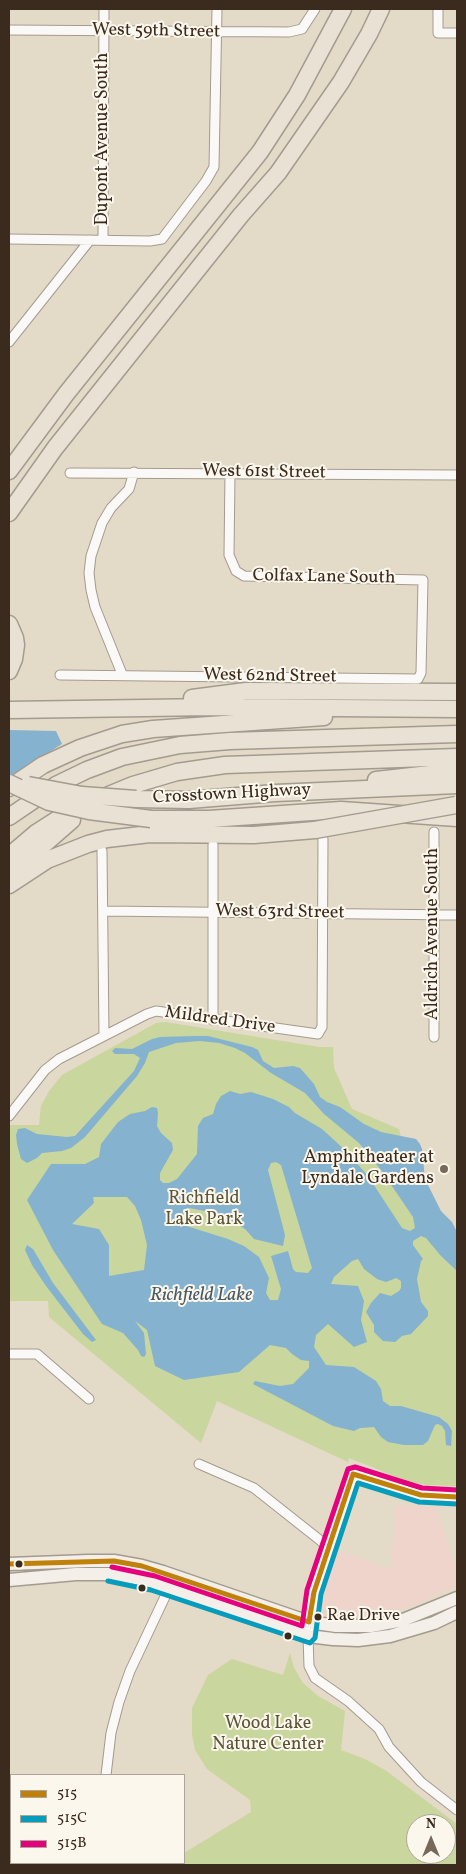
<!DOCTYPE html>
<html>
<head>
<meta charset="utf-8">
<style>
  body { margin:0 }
  #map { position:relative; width:466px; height:1874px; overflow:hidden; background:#e4dac8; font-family:Vollkorn,serif }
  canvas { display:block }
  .frame { position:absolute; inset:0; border:10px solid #3b2a1e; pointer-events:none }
  .legend { position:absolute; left:10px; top:1774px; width:175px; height:90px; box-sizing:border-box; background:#fbf7ec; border:1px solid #aea59a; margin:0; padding:6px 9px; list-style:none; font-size:15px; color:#3b2a1e }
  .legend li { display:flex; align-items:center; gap:10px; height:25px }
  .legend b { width:25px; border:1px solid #aea59a }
  .north { position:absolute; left:406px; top:1814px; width:50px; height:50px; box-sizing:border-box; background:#fbf7ec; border:1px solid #aea59a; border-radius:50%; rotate:0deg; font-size:14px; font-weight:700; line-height:20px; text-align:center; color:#3b2a1e }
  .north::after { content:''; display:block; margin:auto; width:18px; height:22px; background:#76685a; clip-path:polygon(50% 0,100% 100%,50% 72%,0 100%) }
</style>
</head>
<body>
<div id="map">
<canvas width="466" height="1874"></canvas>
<div class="frame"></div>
<ul class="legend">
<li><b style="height:6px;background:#bf8109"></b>515</li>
<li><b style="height:6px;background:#069cbc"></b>515C</li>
<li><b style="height:6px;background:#e5007d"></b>515B</li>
</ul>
<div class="north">N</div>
</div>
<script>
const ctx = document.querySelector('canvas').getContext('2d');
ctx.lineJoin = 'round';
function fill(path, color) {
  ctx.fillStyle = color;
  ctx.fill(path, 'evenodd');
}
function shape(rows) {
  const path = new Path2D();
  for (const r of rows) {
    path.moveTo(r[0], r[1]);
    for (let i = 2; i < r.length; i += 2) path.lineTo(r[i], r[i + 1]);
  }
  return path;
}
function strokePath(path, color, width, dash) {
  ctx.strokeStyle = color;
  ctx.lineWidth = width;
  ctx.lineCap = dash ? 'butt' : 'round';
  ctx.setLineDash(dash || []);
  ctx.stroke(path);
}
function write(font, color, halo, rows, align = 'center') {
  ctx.font = font + ' Vollkorn,serif';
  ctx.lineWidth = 4;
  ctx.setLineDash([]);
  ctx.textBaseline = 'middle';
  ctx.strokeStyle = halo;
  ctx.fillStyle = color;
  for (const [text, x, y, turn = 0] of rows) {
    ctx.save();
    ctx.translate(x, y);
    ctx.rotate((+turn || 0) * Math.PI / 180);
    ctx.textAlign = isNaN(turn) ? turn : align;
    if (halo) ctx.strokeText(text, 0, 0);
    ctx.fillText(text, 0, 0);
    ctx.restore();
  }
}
const built = shape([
  [395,1505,436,1507,457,1572,457,1586,416,1604,396,1611,360,1615,318,1609,335,1550,391,1569]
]);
const green = shape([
  [166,1022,319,1047,333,1047,334,1068,352,1109,399,1129,424,1233,457,1250,457,1486,427,1485,407,1481,349,1458,348,1462,217,1401,201,1443,49,1317,48,1301,9,1301,9,1125,39,1125,41,1106,49,1091,62,1075,156,1023],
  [290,1653,294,1668,303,1683,318,1696,345,1711,341,1750,365,1759,385,1770,457,1824,457,1865,166,1865,170,1863,184,1863,184,1853,251,1812,250,1800,207,1769,195,1750,192,1735,192,1708,208,1675,232,1659,283,1675],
  [416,1824,446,1824,446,1854,416,1854]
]);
const water = shape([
  [9,730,56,731,62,744,9,777],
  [194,1036,208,1036,252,1047,258,1050,263,1061,274,1068,293,1066,300,1068,314,1084,320,1097,327,1102,340,1107,364,1124,381,1132,416,1139,420,1144,422,1149,425,1179,441,1211,452,1222,457,1232,457,1271,441,1256,426,1238,421,1236,413,1241,413,1245,423,1259,421,1261,417,1279,421,1302,428,1311,428,1316,411,1334,402,1336,395,1342,383,1341,374,1332,374,1325,366,1312,371,1303,380,1293,391,1296,399,1291,401,1288,401,1281,396,1278,386,1282,377,1279,364,1269,358,1259,352,1261,334,1277,331,1284,358,1286,364,1301,361,1320,367,1342,354,1347,328,1324,316,1335,314,1347,326,1365,354,1367,376,1381,381,1389,383,1401,390,1406,401,1406,439,1417,448,1424,452,1431,451,1446,446,1445,445,1431,442,1426,438,1424,435,1425,428,1441,423,1445,404,1445,388,1442,381,1437,374,1427,360,1428,354,1431,333,1426,253,1384,255,1381,280,1386,293,1384,309,1368,309,1361,301,1360,292,1354,286,1348,270,1345,239,1372,184,1380,155,1366,147,1330,135,1321,144,1333,146,1354,144,1357,141,1356,138,1350,123,1333,102,1324,53,1250,27,1200,51,1164,85,1164,99,1157,101,1144,118,1122,130,1114,145,1111,152,1107,157,1108,158,1113,157,1126,161,1133,172,1143,173,1150,160,1173,160,1180,163,1183,169,1183,177,1179,197,1154,198,1126,203,1118,213,1114,216,1104,221,1096,230,1091,240,1094,251,1092,273,1099,289,1107,295,1113,322,1129,345,1150,368,1176,402,1228,410,1231,415,1228,413,1217,381,1170,359,1143,324,1114,305,1093,271,1073,245,1053,235,1048,219,1043,200,1041,176,1043,149,1052,145,1063,137,1076,85,1137,71,1148,62,1151,42,1153,37,1158,27,1163,21,1159,17,1144,16,1135,18,1129,25,1128,37,1134,67,1137,75,1136,134,1071,140,1058,134,1054,115,1054,112,1051,115,1048,132,1049,152,1039,160,1037],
  [276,1162,281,1165,312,1268,308,1273,296,1272,293,1269,288,1251,271,1256,281,1289,278,1300,270,1300,266,1293,269,1278,259,1257,244,1246,228,1239,177,1223,189,1208,210,1212,236,1223,245,1229,254,1239,283,1246,285,1235,268,1170,271,1163],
  [93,1197,127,1197,135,1206,141,1220,147,1245,144,1270,109,1276,109,1245,99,1229,72,1224,94,1203],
  [27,1245,33,1249,53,1283,96,1340,92,1342,83,1334,46,1286,32,1265,25,1250]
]);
const minor = shape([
  [438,9,438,33,457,33],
  [9,30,289,32,302,29,315,9],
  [9,239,150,241,162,239,206,181,214,167,217,9],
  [103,240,104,9],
  [9,342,90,240],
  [70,473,457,475],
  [122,674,95,607,91,590,89,573,91,556,102,523,111,508,129,489,134,472],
  [60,675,418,679,421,673,423,580,244,576,236,571,229,555,230,473],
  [434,832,434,1037],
  [102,851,104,1036],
  [103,911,457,915],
  [213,1020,213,845],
  [9,1116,45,1070,59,1059,147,1014,156,1011,318,1034,322,1027,323,839],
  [9,1354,37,1354,89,1399],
  [199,1464,254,1488,321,1541,328,1549],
  [308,1636,309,1666,315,1678,348,1701,379,1729,389,1747,421,1782,457,1810],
  [106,1775,111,1733,119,1702,130,1671,171,1584]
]);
const tertiary = shape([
  [308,1631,314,1592,353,1474,408,1492,421,1495,457,1497]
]);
const secondary = shape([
  [9,1564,88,1561,114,1561,142,1566,163,1572,309,1622,336,1626,371,1626,403,1620,457,1598],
  [9,1580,76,1574,110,1574,135,1578,153,1583,308,1636,333,1639,358,1640,390,1636,434,1623,457,1612]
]);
const motorway = shape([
  [9,471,66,394,260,152,297,95,343,9],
  [9,513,55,448,241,215,278,173,341,82,369,34,381,9],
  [9,624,15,638,16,645,14,659,9,671],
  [192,698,246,691,457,692],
  [9,710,212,707,457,709],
  [376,780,457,771],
  [9,788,43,765,80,748,122,734,153,729,324,717],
  [136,799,189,800,275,793,457,785],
  [9,817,56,785,87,770,122,757,180,745,230,741,457,734],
  [151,819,209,819,341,810,457,818],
  [9,856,36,833,61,817,87,804,133,785,177,772,225,765,457,757],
  [9,875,72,820],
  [9,885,47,860,88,844,107,839,150,834,254,835,315,830]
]);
const motorwayBridge = shape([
  [9,783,49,802,89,811,151,819],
  [28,785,82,795,136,799],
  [315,830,456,805]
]);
const bus1 = shape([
  [9,1564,114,1561,142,1566,309,1622,314,1592,353,1474,421,1495,457,1497]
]);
const bus2 = shape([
  [108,1581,151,1590,310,1643,315,1638,321,1594,358,1483,419,1502,457,1504]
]);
const bus3 = shape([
  [112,1567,155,1576,302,1626,307,1590,348,1469,355,1467,422,1488,457,1490]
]);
const markers = [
  [444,1169,5,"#76685a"],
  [19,1564,4.5,"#3b2a1e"],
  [142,1588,4.5,"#3b2a1e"],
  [318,1617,4.5,"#3b2a1e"],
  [288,1636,4.5,"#3b2a1e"]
];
const busNames = [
  ["Rae Drive",327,1617]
];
const streetNames = [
  ["West 59th Street",156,32,1],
  ["Dupont Avenue South",104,139,-90],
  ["West 61st Street",264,473,1],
  ["Colfax Lane South",324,578,1],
  ["West 62nd Street",270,677,1],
  ["Crosstown Highway",232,795,-3],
  ["West 63rd Street",280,913,1],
  ["Aldrich Avenue South",434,934,-90],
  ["Mildred Drive",220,1021,8]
];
const poiNames = [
  ["Amphitheater at",434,1159],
  ["Lyndale Gardens",434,1180]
];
const parkNames = [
  ["Richfield",204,1200],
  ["Lake Park",204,1221],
  ["Wood Lake",268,1725],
  ["Nature Center",268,1746]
];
const waterNames = [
  ["Richfield Lake",201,1297]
];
fill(built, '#eed4ca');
fill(green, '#c9d69d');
fill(water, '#85b2ce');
strokePath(minor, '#a39b8f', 11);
strokePath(tertiary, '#a39b8f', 14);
strokePath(secondary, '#a39b8f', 15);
strokePath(motorway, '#a39b8f', 19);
strokePath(minor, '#fbf9f7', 9);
strokePath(tertiary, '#fbf9f7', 11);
strokePath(secondary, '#f4efe8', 12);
strokePath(motorway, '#e9e1d4', 16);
strokePath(motorwayBridge, '#a39b8f', 19, []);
strokePath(motorwayBridge, '#e9e1d4', 16);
strokePath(bus1, '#bf8109', 5);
strokePath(bus2, '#069cbc', 5);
strokePath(bus3, '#e5007d', 5);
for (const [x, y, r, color] of markers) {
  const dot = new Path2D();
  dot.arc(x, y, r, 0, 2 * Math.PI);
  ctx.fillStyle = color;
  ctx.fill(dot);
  strokePath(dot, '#fbf7ec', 2);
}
write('17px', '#3b2a1e', '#fbf7ec', busNames, 'left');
write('18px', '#3b2a1e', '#fbf7ec', streetNames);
write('18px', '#3b2a1e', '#fbf7ec', poiNames, 'right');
write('18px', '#595435', '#fbf7ec', parkNames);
write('italic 19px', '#485a66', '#fbf7ec', waterNames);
</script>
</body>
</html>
